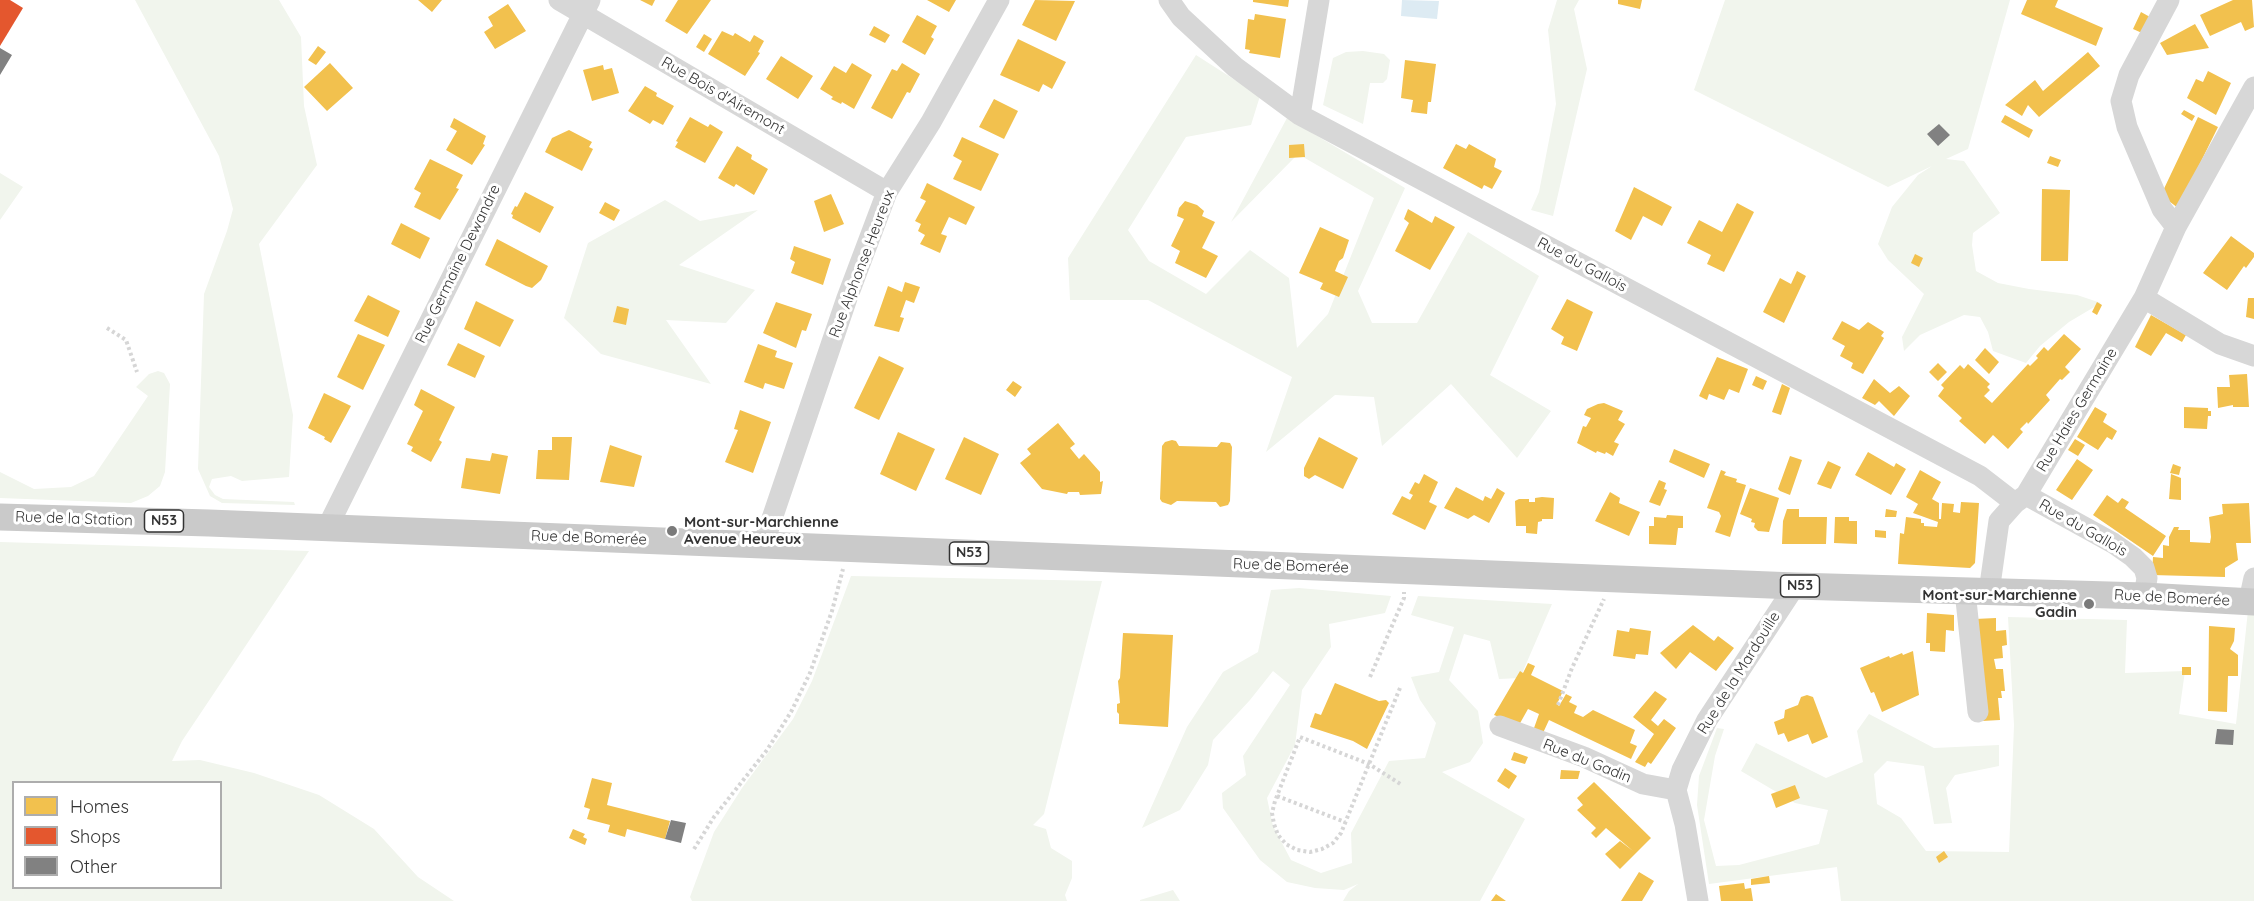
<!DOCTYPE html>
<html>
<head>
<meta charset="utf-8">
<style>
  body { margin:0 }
  #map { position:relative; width:2254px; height:901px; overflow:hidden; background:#fff; font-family:Quicksand,sans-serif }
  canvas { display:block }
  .legend { position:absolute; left:12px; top:781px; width:210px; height:108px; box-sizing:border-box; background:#fff; border:2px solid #adadad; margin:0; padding:8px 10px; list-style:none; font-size:18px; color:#333 }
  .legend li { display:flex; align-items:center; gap:12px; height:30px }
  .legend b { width:30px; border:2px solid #adadad }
</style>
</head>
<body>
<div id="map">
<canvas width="2254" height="901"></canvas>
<ul class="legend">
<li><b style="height:16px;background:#f2c14e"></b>Homes</li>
<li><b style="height:16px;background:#e4572e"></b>Shops</li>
<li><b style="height:16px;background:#818181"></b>Other</li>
</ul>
</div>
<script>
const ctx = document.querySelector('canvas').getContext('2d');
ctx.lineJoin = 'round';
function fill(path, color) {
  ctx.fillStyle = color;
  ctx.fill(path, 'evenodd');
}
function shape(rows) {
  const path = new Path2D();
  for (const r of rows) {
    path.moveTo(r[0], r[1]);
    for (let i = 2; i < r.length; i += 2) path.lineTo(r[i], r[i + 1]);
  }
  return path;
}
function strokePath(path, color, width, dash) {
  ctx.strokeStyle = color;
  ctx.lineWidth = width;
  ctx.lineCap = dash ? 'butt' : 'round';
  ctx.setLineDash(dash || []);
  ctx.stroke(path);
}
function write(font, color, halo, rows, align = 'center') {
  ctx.font = font + ' Quicksand,sans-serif';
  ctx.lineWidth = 6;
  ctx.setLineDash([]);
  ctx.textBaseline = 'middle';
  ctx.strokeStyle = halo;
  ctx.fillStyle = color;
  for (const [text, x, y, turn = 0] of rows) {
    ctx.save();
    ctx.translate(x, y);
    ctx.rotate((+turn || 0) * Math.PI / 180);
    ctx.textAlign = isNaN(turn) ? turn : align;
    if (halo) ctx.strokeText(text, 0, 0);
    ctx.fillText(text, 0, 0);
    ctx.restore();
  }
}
const green = shape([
  [135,0,279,0,301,37,304,106,317,165,259,244,293,415,289,477,242,481,231,476,212,479,209,487,215,495,223,499,294,502,295,505,222,503,210,496,198,469,204,294,227,231,233,209,219,156],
  [1557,0,1579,0,1574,9,1587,69,1553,216,1531,210,1539,192,1556,104,1548,30],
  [1725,0,2010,0,1968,149,1946,159,1964,161,2000,213,1973,233,1972,245,1976,271,1998,283,2029,289,2077,295,2101,303,2069,322,2040,346,2026,363,1993,351,1988,332,1980,317,1964,315,1920,335,1904,351,1902,337,1924,294,1888,260,1878,244,1892,207,1918,175,1932,166,1888,187,1694,90],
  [1363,51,1384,54,1390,60,1387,79,1383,83,1370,83,1363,124,1323,105,1333,58,1346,52],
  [1196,55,1260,96,1251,125,1186,137,1128,230,1149,261,1206,294,1250,250,1289,278,1297,348,1328,314,1374,198,1298,154,1231,222,1287,118,1405,188,1358,291,1372,323,1417,323,1468,232,1539,276,1490,375,1551,411,1517,458,1451,384,1382,446,1374,397,1335,395,1266,452,1292,377,1148,300,1070,300,1068,258],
  [0,173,23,187,0,220],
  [665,200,700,221,758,210,679,265,755,290,726,323,666,320,711,384,601,354,564,318,588,243],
  [158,371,164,373,170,384,165,472,160,486,148,496,131,503,0,498,0,472,34,489,71,487,94,476,148,396,136,387,149,374],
  [0,542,309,551,182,741,172,761,200,760,254,773,319,795,374,829,418,877,454,901,0,901],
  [14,782,220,782,220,888,14,888],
  [851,576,1102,581,1044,814,1033,825,1046,829,1051,848,1072,861,1072,878,1065,895,1067,901,692,901,690,897,714,832,742,788,793,719,812,681],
  [1299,588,1391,596,1385,613,1329,624,1331,647,1302,690,1295,745,1267,798,1273,826,1291,860,1321,873,1352,863,1351,833,1389,761,1425,758,1436,723,1420,700,1411,677,1439,672,1454,627,1411,615,1418,596,1552,604,1520,678,1499,679,1490,641,1464,634,1449,680,1478,711,1483,743,1470,762,1442,772,1525,819,1480,901,1343,901,1349,891,1358,884,1344,890,1315,888,1287,882,1260,860,1223,808,1222,793,1246,775,1243,756,1290,685,1273,671,1250,700,1213,740,1208,765,1180,810,1142,828,1187,727,1223,672,1258,652,1271,590],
  [2249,601,2254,602,2254,901,1841,901,1837,867,1709,884,1697,805,1699,776,1717,728,1724,729,1715,756,1704,820,1716,866,1739,865,1819,844,1828,810,1795,803,1741,771,1756,743,1826,778,1863,762,1857,731,1869,714,1934,748,1999,745,1999,766,1955,775,1946,788,1952,823,1934,824,1924,766,1887,761,1874,774,1877,804,1901,818,1926,851,2009,852,2014,725,2008,617,2127,620,2125,673,2185,671,2179,714,2236,724],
  [1173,890,1180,901,1140,901,1140,900]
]);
const water = shape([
  [1402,0,1439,1,1437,19,1401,16]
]);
const homes = shape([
  [418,0,442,0,432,12],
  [640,0,655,0,652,6],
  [678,0,711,0,687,34,665,21],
  [927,0,956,0,949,12],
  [1035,0,1075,1,1056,41,1022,25],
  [1253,0,1289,0,1288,7,1253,2],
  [1618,0,1642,0,1640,9,1618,4],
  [2027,0,2058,0,2055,7,2103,28,2096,46,2021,14],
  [2233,0,2252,0,2254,27,2245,31,2241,22,2210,36,2200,15],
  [508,4,526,31,495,49,484,32,493,26,488,17],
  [2141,12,2150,17,2142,33,2133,29],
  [1255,14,1286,19,1280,58,1249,53,1250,50,1245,49,1248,19,1254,20],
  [917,15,937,26,931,37,934,39,925,55,902,42],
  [2195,24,2209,48,2167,55,2160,43],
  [874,26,890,35,885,43,869,35],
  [722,31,733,36,735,33,750,42,754,35,764,41,758,52,760,53,745,76,708,54],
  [704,34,712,39,704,52,696,47],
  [1018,39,1066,62,1052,89,1043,84,1039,92,1000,75],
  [318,46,326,52,316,65,308,60],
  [2088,52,2100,66,2039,117,2028,105,2022,116,2005,105,2035,80,2043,91],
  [781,56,813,76,798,99,766,79],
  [1405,60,1436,64,1431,102,1428,102,1427,114,1411,112,1413,100,1401,98],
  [330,63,353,88,327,111,304,87],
  [852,63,872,75,854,109,842,102,841,104,831,99,833,97,820,89,834,66,846,73],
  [902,63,920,74,910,93,907,92,892,119,871,108,892,69,897,71],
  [603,65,604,70,612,68,619,93,592,101,583,70],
  [2208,71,2231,83,2216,115,2187,98,2196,79,2203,82],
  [645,86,657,93,656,96,674,106,663,125,653,120,650,124,628,111],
  [994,99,1018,111,1004,139,979,127],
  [2184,110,2195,116,2192,121,2181,114],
  [2005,115,2033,130,2029,138,2001,122],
  [690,117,708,127,710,124,723,132,705,163,675,147,678,142,676,141],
  [2198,117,2218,127,2178,208,2161,195],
  [454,118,486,136,483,144,485,145,472,165,446,150,457,131,450,127],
  [569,130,592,142,589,147,593,149,582,171,545,152,552,138],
  [962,137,999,154,981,191,953,179,962,161,953,156],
  [1304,144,1305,157,1289,158,1289,145],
  [1456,144,1466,149,1469,144,1496,159,1494,167,1502,171,1492,189,1484,185,1482,189,1443,168],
  [737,146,752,155,751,159,768,169,754,195,736,184,734,187,718,178],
  [2050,156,2061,160,2058,167,2047,163],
  [430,159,463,175,456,188,459,189,440,220,414,207,421,193,414,189],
  [927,183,975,207,966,225,949,217,941,234,947,236,940,253,920,244,925,235,918,231,921,224,915,221,926,201,920,198],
  [1634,187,1672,207,1662,226,1643,216,1631,240,1615,231],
  [2042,189,2070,190,2068,261,2041,261],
  [525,192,554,207,540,233,512,218,513,215,511,214,515,206,517,207],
  [831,194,844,224,824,232,814,201],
  [1185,201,1197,205,1204,211,1202,216,1215,222,1202,248,1218,256,1206,278,1175,263,1180,251,1171,246,1184,219,1177,216,1179,208],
  [605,202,620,210,614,221,599,213],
  [1737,203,1754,212,1724,272,1707,264,1711,255,1687,243,1699,220,1722,232],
  [1408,209,1432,223,1435,216,1455,227,1430,270,1395,251,1409,223,1404,219],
  [401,223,430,238,420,259,391,244],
  [1320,227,1349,240,1343,258,1339,261,1335,271,1348,277,1339,297,1320,289,1323,283,1299,273],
  [2231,236,2254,253,2254,257,2246,268,2244,266,2227,290,2203,273],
  [497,239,548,266,541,280,532,288,526,286,485,265],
  [794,246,831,259,823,285,791,273,795,262,790,259],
  [1915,254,1923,258,1919,267,1911,263],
  [1797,271,1806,276,1784,323,1763,312,1780,278,1791,284],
  [905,282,920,287,914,303,906,300,900,317,904,318,899,332,874,326,888,286,902,292],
  [368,295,400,311,388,337,354,321],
  [2248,298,2254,298,2254,319,2246,317],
  [1567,299,1593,312,1577,351,1561,344,1564,337,1551,329],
  [476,301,514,320,500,347,464,329],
  [776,302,812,314,806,331,802,330,796,348,763,333],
  [2097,302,2102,305,2097,315,2092,312],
  [617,306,629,309,626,325,613,322],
  [2151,315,2186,335,2182,342,2166,333,2151,356,2135,347],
  [1842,321,1859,330,1868,322,1884,332,1881,336,1884,338,1863,374,1851,368,1853,363,1840,356,1845,346,1832,339],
  [358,334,385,345,363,390,337,377],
  [2064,334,2081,349,2065,367,2070,372,2062,380,2060,379,2046,395,2050,400,2028,424,2027,422,2020,429,2023,432,2008,449,1993,435,1985,444,1959,421,1962,418,1938,396,1944,388,1941,385,1960,365,1964,369,1968,364,1990,384,1987,387,1990,390,1984,396,1992,403,2028,364,2030,366,2038,358,2036,356,2044,347,2048,351],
  [458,343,485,356,475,378,447,365],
  [758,344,777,351,775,357,793,363,784,389,765,383,763,389,744,382],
  [1985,348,1999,362,1989,374,1975,360],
  [879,356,904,368,879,420,854,408],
  [1717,357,1748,369,1739,393,1729,389,1724,400,1709,394,1707,400,1699,396],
  [1938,363,1947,372,1938,381,1929,372],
  [2247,374,2249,407,2233,407,2233,405,2218,408,2217,387,2230,387,2229,375],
  [1756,376,1767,381,1763,390,1752,385],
  [1874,379,1890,393,1899,386,1910,396,1894,416,1879,401,1875,405,1862,398],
  [1013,381,1022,387,1015,397,1006,390],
  [1782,384,1790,388,1781,415,1772,412],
  [421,389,455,407,439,440,442,442,431,462,411,451,413,447,407,444,423,411,414,405],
  [324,393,351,406,331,443,324,439,325,437,308,428],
  [1604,403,1623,411,1618,420,1625,424,1614,442,1619,444,1613,456,1606,452,1605,454,1597,451,1596,453,1577,443,1583,426,1586,427,1591,418,1584,415,1587,409,1598,404],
  [2095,407,2107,414,2103,422,2117,431,2112,440,2107,437,2098,450,2077,437],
  [2184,407,2208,408,2208,411,2211,411,2211,416,2208,416,2207,429,2184,428],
  [740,410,771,422,753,473,725,462,738,430,734,429],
  [1058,423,1075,444,1070,448,1079,459,1084,454,1100,472,1100,482,1103,481,1101,494,1080,495,1079,492,1068,492,1067,494,1042,489,1020,463,1031,454,1027,449],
  [898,432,935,449,916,491,880,474],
  [552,437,572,437,569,480,536,479,538,450,552,450],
  [964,437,999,454,981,495,945,479],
  [1319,437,1358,458,1343,489,1315,475,1309,479,1304,476,1304,468],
  [2075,439,2085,445,2078,456,2068,450],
  [1172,440,1176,441,1179,446,1217,447,1221,442,1230,443,1232,447,1230,501,1228,505,1220,507,1216,502,1177,501,1171,505,1162,502,1160,499,1162,446,1165,442],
  [610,445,642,456,634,487,600,482],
  [1674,449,1710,464,1704,478,1669,462],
  [1868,452,1894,467,1896,463,1906,469,1891,495,1855,475],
  [492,453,508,456,500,494,461,488,466,458,490,461],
  [1790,456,1802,460,1790,495,1780,491,1778,489],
  [2077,459,2093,470,2072,500,2056,490],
  [1828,461,1841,467,1831,489,1817,484],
  [2173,464,2181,467,2179,475,2170,473],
  [1721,470,1726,472,1724,475,1737,479,1736,482,1746,485,1730,537,1715,532,1721,516,1719,512,1707,508],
  [1920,470,1941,482,1932,499,1939,503,1939,519,1941,519,1942,503,1954,504,1953,512,1960,513,1961,502,1979,503,1975,563,1970,568,1898,564,1900,533,1904,534,1906,517,1921,519,1921,523,1924,523,1924,526,1937,527,1938,522,1913,513,1918,504,1906,497],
  [1424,474,1438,482,1429,502,1437,506,1425,530,1392,514,1402,496,1410,500,1413,495,1409,493,1415,482,1419,484],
  [2171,474,2181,478,2181,500,2169,499],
  [1659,480,1666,483,1664,489,1667,490,1660,506,1649,502],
  [1456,487,1483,501,1485,496,1491,499,1497,488,1505,493,1489,523,1474,515,1468,519,1444,508],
  [1750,488,1779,498,1769,532,1758,531,1754,527,1755,523,1751,522,1752,519,1740,514],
  [1610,492,1620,498,1619,503,1640,512,1629,536,1595,521],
  [2107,495,2118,503,2122,498,2129,502,2125,508,2166,536,2153,556,2093,515],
  [1542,497,1554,498,1553,519,1542,519,1542,521,1538,522,1537,534,1526,533,1526,526,1516,526,1515,501,1519,499,1529,499,1529,502,1535,502,1535,498],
  [2249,503,2251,543,2236,543,2238,560,2225,568,2225,577,2152,575,2153,557,2163,558,2163,545,2169,546,2169,537,2174,527,2179,527,2178,530,2190,530,2190,542,2210,543,2211,537,2209,517,2223,514,2222,504],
  [1787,509,1799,509,1799,517,1827,517,1826,544,1782,544,1783,521],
  [1886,509,1897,511,1896,517,1885,517],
  [1667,515,1683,516,1683,528,1678,528,1676,545,1649,544,1649,526,1654,526,1654,517,1666,518],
  [1835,517,1849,517,1849,521,1857,521,1857,544,1834,543],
  [1875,530,1886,531,1886,538,1875,537],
  [1927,613,1954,615,1954,631,1946,630,1945,652,1930,651,1930,643,1926,643],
  [1996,618,1996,631,2006,630,2007,645,2002,646,2003,658,1994,659,1996,669,2003,669,2005,691,2001,691,2002,698,1998,698,2000,720,1982,721,1975,619],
  [1693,625,1714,641,1718,636,1734,648,1716,671,1690,652,1676,669,1660,653],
  [2209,626,2235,628,2234,641,2230,649,2238,655,2238,676,2228,676,2227,712,2208,711],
  [1630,628,1651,631,1648,655,1636,654,1635,659,1613,656,1617,630,1629,632],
  [1123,633,1173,635,1168,727,1119,724,1119,714,1117,712,1117,704,1120,703,1118,681,1120,678],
  [1913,651,1919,695,1882,712,1874,692,1871,693,1860,668,1889,656,1890,658,1902,653,1903,655],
  [1528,663,1535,666,1531,675,1563,691,1557,704,1559,706,1566,694,1572,697,1569,702,1577,706,1574,713,1583,717,1593,710,1635,730,1630,743,1637,746,1631,759,1549,720,1543,733,1534,728,1539,714,1528,709,1519,725,1494,715,1520,671,1523,673],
  [2182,667,2191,667,2191,675,2182,675],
  [1335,683,1379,701,1386,700,1389,703,1367,749,1353,741,1310,727,1315,713,1321,715],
  [1655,691,1667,699,1651,720,1658,726,1664,719,1676,728,1651,764,1648,762,1645,767,1635,762,1654,734,1633,717],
  [1807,695,1813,697,1828,737,1812,744,1808,734,1788,742,1784,733,1778,735,1774,722,1784,718,1785,710,1798,705,1801,697],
  [1514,752,1528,757,1525,764,1511,760],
  [1505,768,1517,776,1509,789,1497,781],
  [1561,770,1580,771,1578,779,1560,779],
  [592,778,612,783,607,805,670,821,665,839,627,829,625,837,608,832,610,825,587,819,590,809,584,807],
  [1594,782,1651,838,1620,869,1605,854,1620,841,1633,851,1606,828,1596,838,1591,833,1596,828,1577,810,1583,805,1577,798],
  [1795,785,1800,798,1776,808,1771,794],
  [573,829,585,834,583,837,587,839,585,845,569,838],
  [1944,851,1948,857,1939,863,1936,857],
  [1639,872,1654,881,1642,901,1621,901],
  [1769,876,1770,883,1751,885,1751,879],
  [1744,883,1745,889,1751,888,1753,901,1721,901,1719,886],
  [1496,894,1506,901,1491,901]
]);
const shops = shape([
  [0,0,10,0,23,8,0,46]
]);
const building = shape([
  [0,48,12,55,0,75],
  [1939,124,1950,135,1938,146,1927,134],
  [2217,729,2234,730,2233,745,2215,744],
  [671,820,686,823,681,843,665,839]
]);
const path = shape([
  [107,328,126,340,137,372],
  [1370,677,1404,598,1404,592],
  [1400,688,1369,764,1341,833,1333,843,1322,849,1310,852,1297,850,1286,844,1278,835,1274,824,1272,813,1275,801,1300,737,1369,764,1402,785],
  [1558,705,1572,668,1604,599],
  [1277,796,1345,822],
  [694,849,714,817,767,750,791,712,810,673,832,611,843,569]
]);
const minor = shape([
  [559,0,887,192],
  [1169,0,1181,17,1235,67,1300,115,1980,476,2015,503],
  [2169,0,2129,75,2121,101,2127,127,2162,209,2176,227],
  [1300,115,1319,0],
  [2144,298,2220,344,2254,356],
  [2026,495,2113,543,2133,557,2144,568,2147,578,2144,596],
  [327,528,590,0],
  [763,545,847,298,887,192,931,122,999,0],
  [1965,591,1978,712],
  [1989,592,1999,521,2015,503,2026,495,2144,298,2176,227,2254,87],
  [2249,601,2254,578],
  [1500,726,1584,757,1643,784,1676,790],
  [1698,901,1685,824,1676,790,1682,770,1707,720,1795,586]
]);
const major = shape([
  [0,517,209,523,1795,586,2144,596,2254,602]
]);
const markers = [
  [672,531,6,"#7a7a7a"],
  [2089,604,6,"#7a7a7a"]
];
const shields = [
  [164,521,39],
  [969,553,39],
  [1800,586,39]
];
const shieldNames = [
  ["N53",164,521],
  ["N53",969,553],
  ["N53",1800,586]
];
const streetNames = [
  ["Rue Bois d'Airemont",723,96,30],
  ["Rue Germaine Dewandre",458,264,-64],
  ["Rue Alphonse Heureux",862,264,-69],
  ["Rue du Gallois",1582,265,28],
  ["Rue Haies Germaine",2077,410,-59],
  ["Rue de la Station",74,519,2],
  ["Rue du Gallois",2083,528,30],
  ["Rue de Bomerée",589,538,2],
  ["Rue de Bomerée",1291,566,2],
  ["Rue de Bomerée",2172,598,3],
  ["Rue de la Mardouille",1739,673,-58],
  ["Rue du Gadin",1587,761,22]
];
const poiNames = [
  ["Mont-sur-Marchienne",684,522],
  ["Avenue Heureux",684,539],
  ["Mont-sur-Marchienne",2077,595,"right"],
  ["Gadin",2077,612,"right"]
];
fill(green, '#f1f5ed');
fill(water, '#ddebf3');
fill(homes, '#f2c14e');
fill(shops, '#e4572e');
fill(building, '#818181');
strokePath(path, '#d6d6d6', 4, [3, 3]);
strokePath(minor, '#d7d7d7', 21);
strokePath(major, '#cacaca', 27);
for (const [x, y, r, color] of markers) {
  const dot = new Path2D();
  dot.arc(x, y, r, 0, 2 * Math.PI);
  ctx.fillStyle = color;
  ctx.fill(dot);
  strokePath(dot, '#fff', 2);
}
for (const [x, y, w] of shields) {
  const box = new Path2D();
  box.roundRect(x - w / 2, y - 11, w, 22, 4.5);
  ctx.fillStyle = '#fff';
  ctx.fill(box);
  strokePath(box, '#333', 1.5);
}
write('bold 14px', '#333', null, shieldNames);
write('15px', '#333', '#fff', streetNames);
write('bold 15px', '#333', '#fff', poiNames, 'left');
</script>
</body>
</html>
